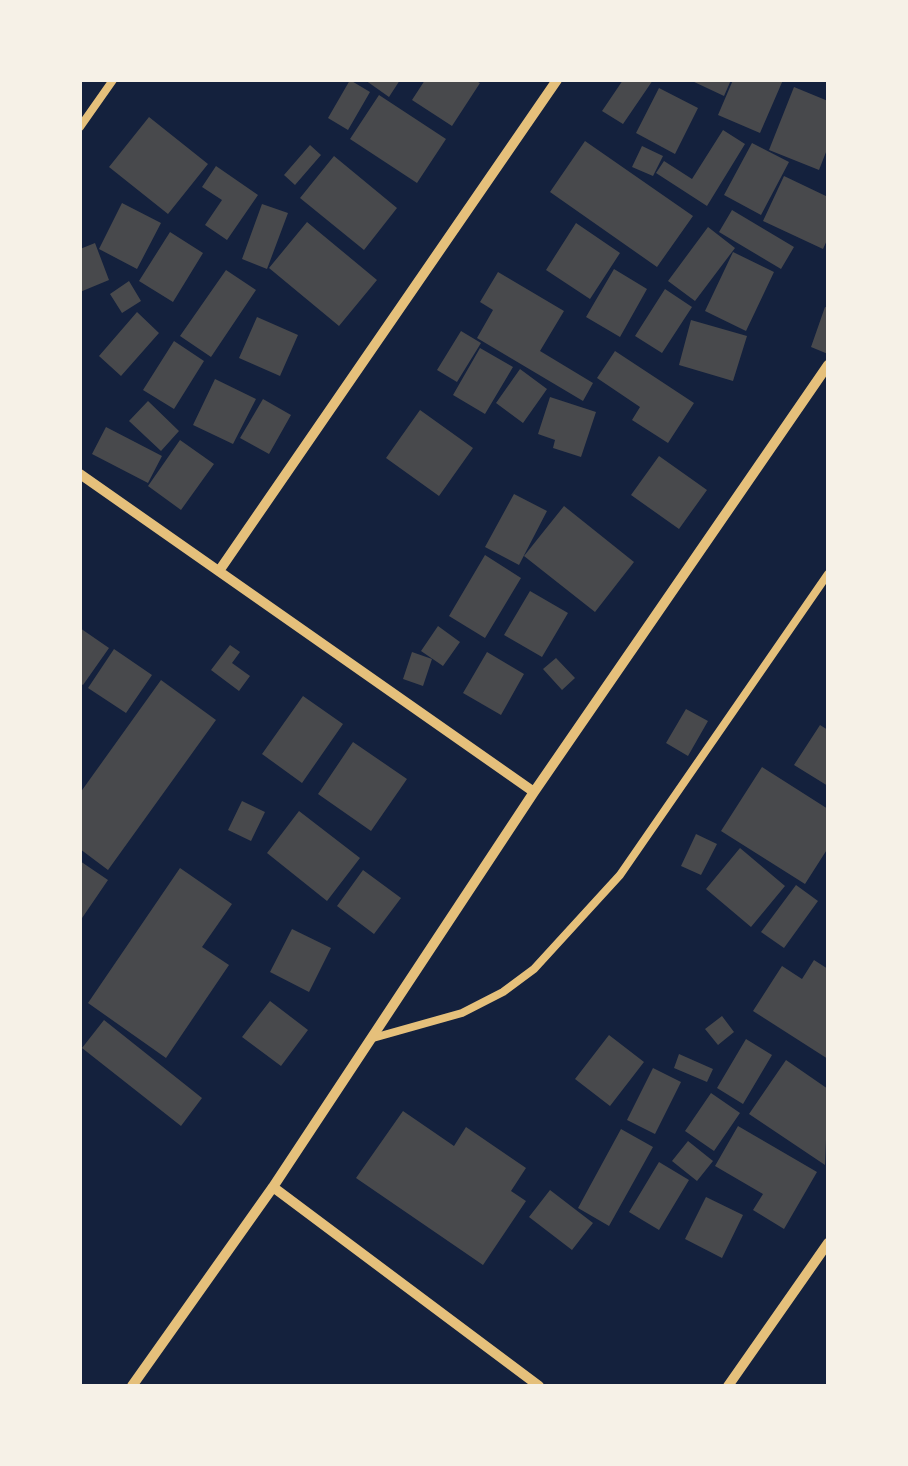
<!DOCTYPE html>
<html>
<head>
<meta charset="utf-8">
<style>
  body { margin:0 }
  #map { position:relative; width:908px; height:1466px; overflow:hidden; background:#14213d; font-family:Manrope,sans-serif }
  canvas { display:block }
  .frame { position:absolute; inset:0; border:82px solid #f6f1e7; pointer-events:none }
</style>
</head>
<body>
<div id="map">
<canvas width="908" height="1466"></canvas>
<div class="frame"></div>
</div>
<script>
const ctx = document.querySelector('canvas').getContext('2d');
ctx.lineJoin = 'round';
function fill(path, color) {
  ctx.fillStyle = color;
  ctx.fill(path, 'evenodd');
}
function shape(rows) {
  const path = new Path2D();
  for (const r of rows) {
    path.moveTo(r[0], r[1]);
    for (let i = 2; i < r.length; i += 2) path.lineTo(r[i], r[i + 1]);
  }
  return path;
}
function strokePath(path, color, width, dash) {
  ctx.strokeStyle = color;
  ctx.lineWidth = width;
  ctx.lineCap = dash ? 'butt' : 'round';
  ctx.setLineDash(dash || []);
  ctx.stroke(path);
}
const building = shape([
  [350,80,370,92,348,130,328,118],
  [365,80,400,80,389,97],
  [425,80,474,80,480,83,452,126,412,100],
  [623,80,653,80,623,124,602,111],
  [690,80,731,80,724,96],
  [733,80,783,80,760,133,718,115],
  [794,87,828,101,828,147,819,170,769,150],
  [659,88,698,108,675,154,636,133],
  [379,95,446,139,417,183,350,139],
  [149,117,208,164,168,214,109,167],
  [723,130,745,144,707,206,656,173,664,161,692,179],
  [585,141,693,216,657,267,550,192],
  [752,143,789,162,761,215,724,195],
  [310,145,321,155,295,185,284,175],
  [642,146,663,156,653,176,632,167],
  [334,156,397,208,364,250,300,198],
  [216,166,258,195,227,240,205,225,222,200,202,187],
  [784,176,828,197,828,238,823,249,763,221],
  [122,203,161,223,137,269,99,249],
  [262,204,288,213,267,269,242,259],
  [732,210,794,247,781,269,719,232],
  [307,222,377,280,339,326,269,268],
  [576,223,620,253,590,299,546,270],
  [708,227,735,248,695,301,668,281],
  [170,232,203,253,173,302,139,281],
  [95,243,109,280,80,292,80,249],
  [733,252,774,272,746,331,705,311],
  [614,269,647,289,620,337,586,317],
  [226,270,256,290,211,357,180,336],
  [498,272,564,311,540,351,593,383,583,401,477,338,493,310,480,302],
  [129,281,141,301,122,313,110,294],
  [665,289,692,307,662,353,635,336],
  [825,307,828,308,828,354,811,347],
  [137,312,159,333,121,376,99,356],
  [257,317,298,335,280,376,239,358],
  [691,320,747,336,733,381,679,365],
  [461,331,481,343,457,382,437,370],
  [174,341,204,361,174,409,143,390],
  [480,348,513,367,485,414,453,395],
  [615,351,694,403,668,443,632,420,640,407,597,378],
  [520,369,547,389,523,423,496,403],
  [215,379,256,399,233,444,193,425],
  [550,397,596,412,581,457,553,448,555,440,538,434],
  [263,399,291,415,269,454,240,438],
  [148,401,179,431,161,451,129,421],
  [420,410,473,448,439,496,386,458],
  [106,427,162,456,148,483,92,454],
  [180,440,214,464,181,510,148,486],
  [659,456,707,490,679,529,631,495],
  [514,494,547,511,519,565,485,547],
  [564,506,634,562,595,612,524,556],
  [485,555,521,578,485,638,449,616],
  [530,591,568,613,542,657,504,635],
  [438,626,460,642,443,666,421,651],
  [80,628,109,648,83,685,80,683],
  [230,645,240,652,232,663,250,676,239,691,211,670],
  [114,649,152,675,126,713,88,688],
  [412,652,432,659,423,686,403,679],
  [487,652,524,674,501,715,463,693],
  [556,658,575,678,562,690,543,669],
  [161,680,216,720,108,870,80,849,80,793],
  [303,696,343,724,302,783,262,754],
  [686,709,708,721,688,756,666,743],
  [820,725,828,730,828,786,794,765],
  [353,742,407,779,371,831,318,794],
  [762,767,828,809,828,848,805,884,721,831],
  [242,801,265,812,251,841,228,830],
  [299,811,360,858,327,901,267,853],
  [696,834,717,844,701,875,681,866],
  [740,848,785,886,751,927,706,889],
  [80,861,108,880,80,921],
  [180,868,232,904,202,947,229,965,166,1058,88,1003],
  [363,870,401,898,374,934,337,906],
  [796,885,818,901,784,948,761,932],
  [292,929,331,948,309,992,270,972],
  [814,960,828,969,828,1059,753,1011,782,966,802,979],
  [270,1001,308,1030,281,1066,242,1037],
  [722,1016,734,1032,718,1045,705,1029],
  [104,1020,202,1098,181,1126,82,1048],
  [609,1035,644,1062,610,1106,575,1079],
  [746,1039,772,1055,743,1104,717,1088],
  [679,1054,713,1069,707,1082,674,1068],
  [786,1060,828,1089,825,1165,749,1114],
  [653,1068,681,1082,655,1134,627,1120],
  [711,1093,740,1113,714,1151,685,1131],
  [403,1111,454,1146,466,1127,526,1168,511,1191,526,1201,483,1265,356,1178],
  [738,1126,817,1172,784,1229,753,1210,763,1194,715,1166],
  [621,1129,653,1147,609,1226,578,1208],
  [688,1141,713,1161,697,1181,672,1161],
  [659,1162,689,1180,659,1230,629,1212],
  [550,1190,593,1223,572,1250,529,1217],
  [706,1197,743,1215,722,1258,685,1239]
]);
const service = shape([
  [80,127,113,80],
  [373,1038,462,1013,503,992,534,969,620,875,828,574]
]);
const minor = shape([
  [80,474,534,792],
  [219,571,557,80],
  [273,1187,539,1386],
  [132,1386,273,1187,534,792,828,365],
  [728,1386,828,1243]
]);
fill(building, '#48494c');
strokePath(service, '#e5c07b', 8);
strokePath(minor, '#e5c07b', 10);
</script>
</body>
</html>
